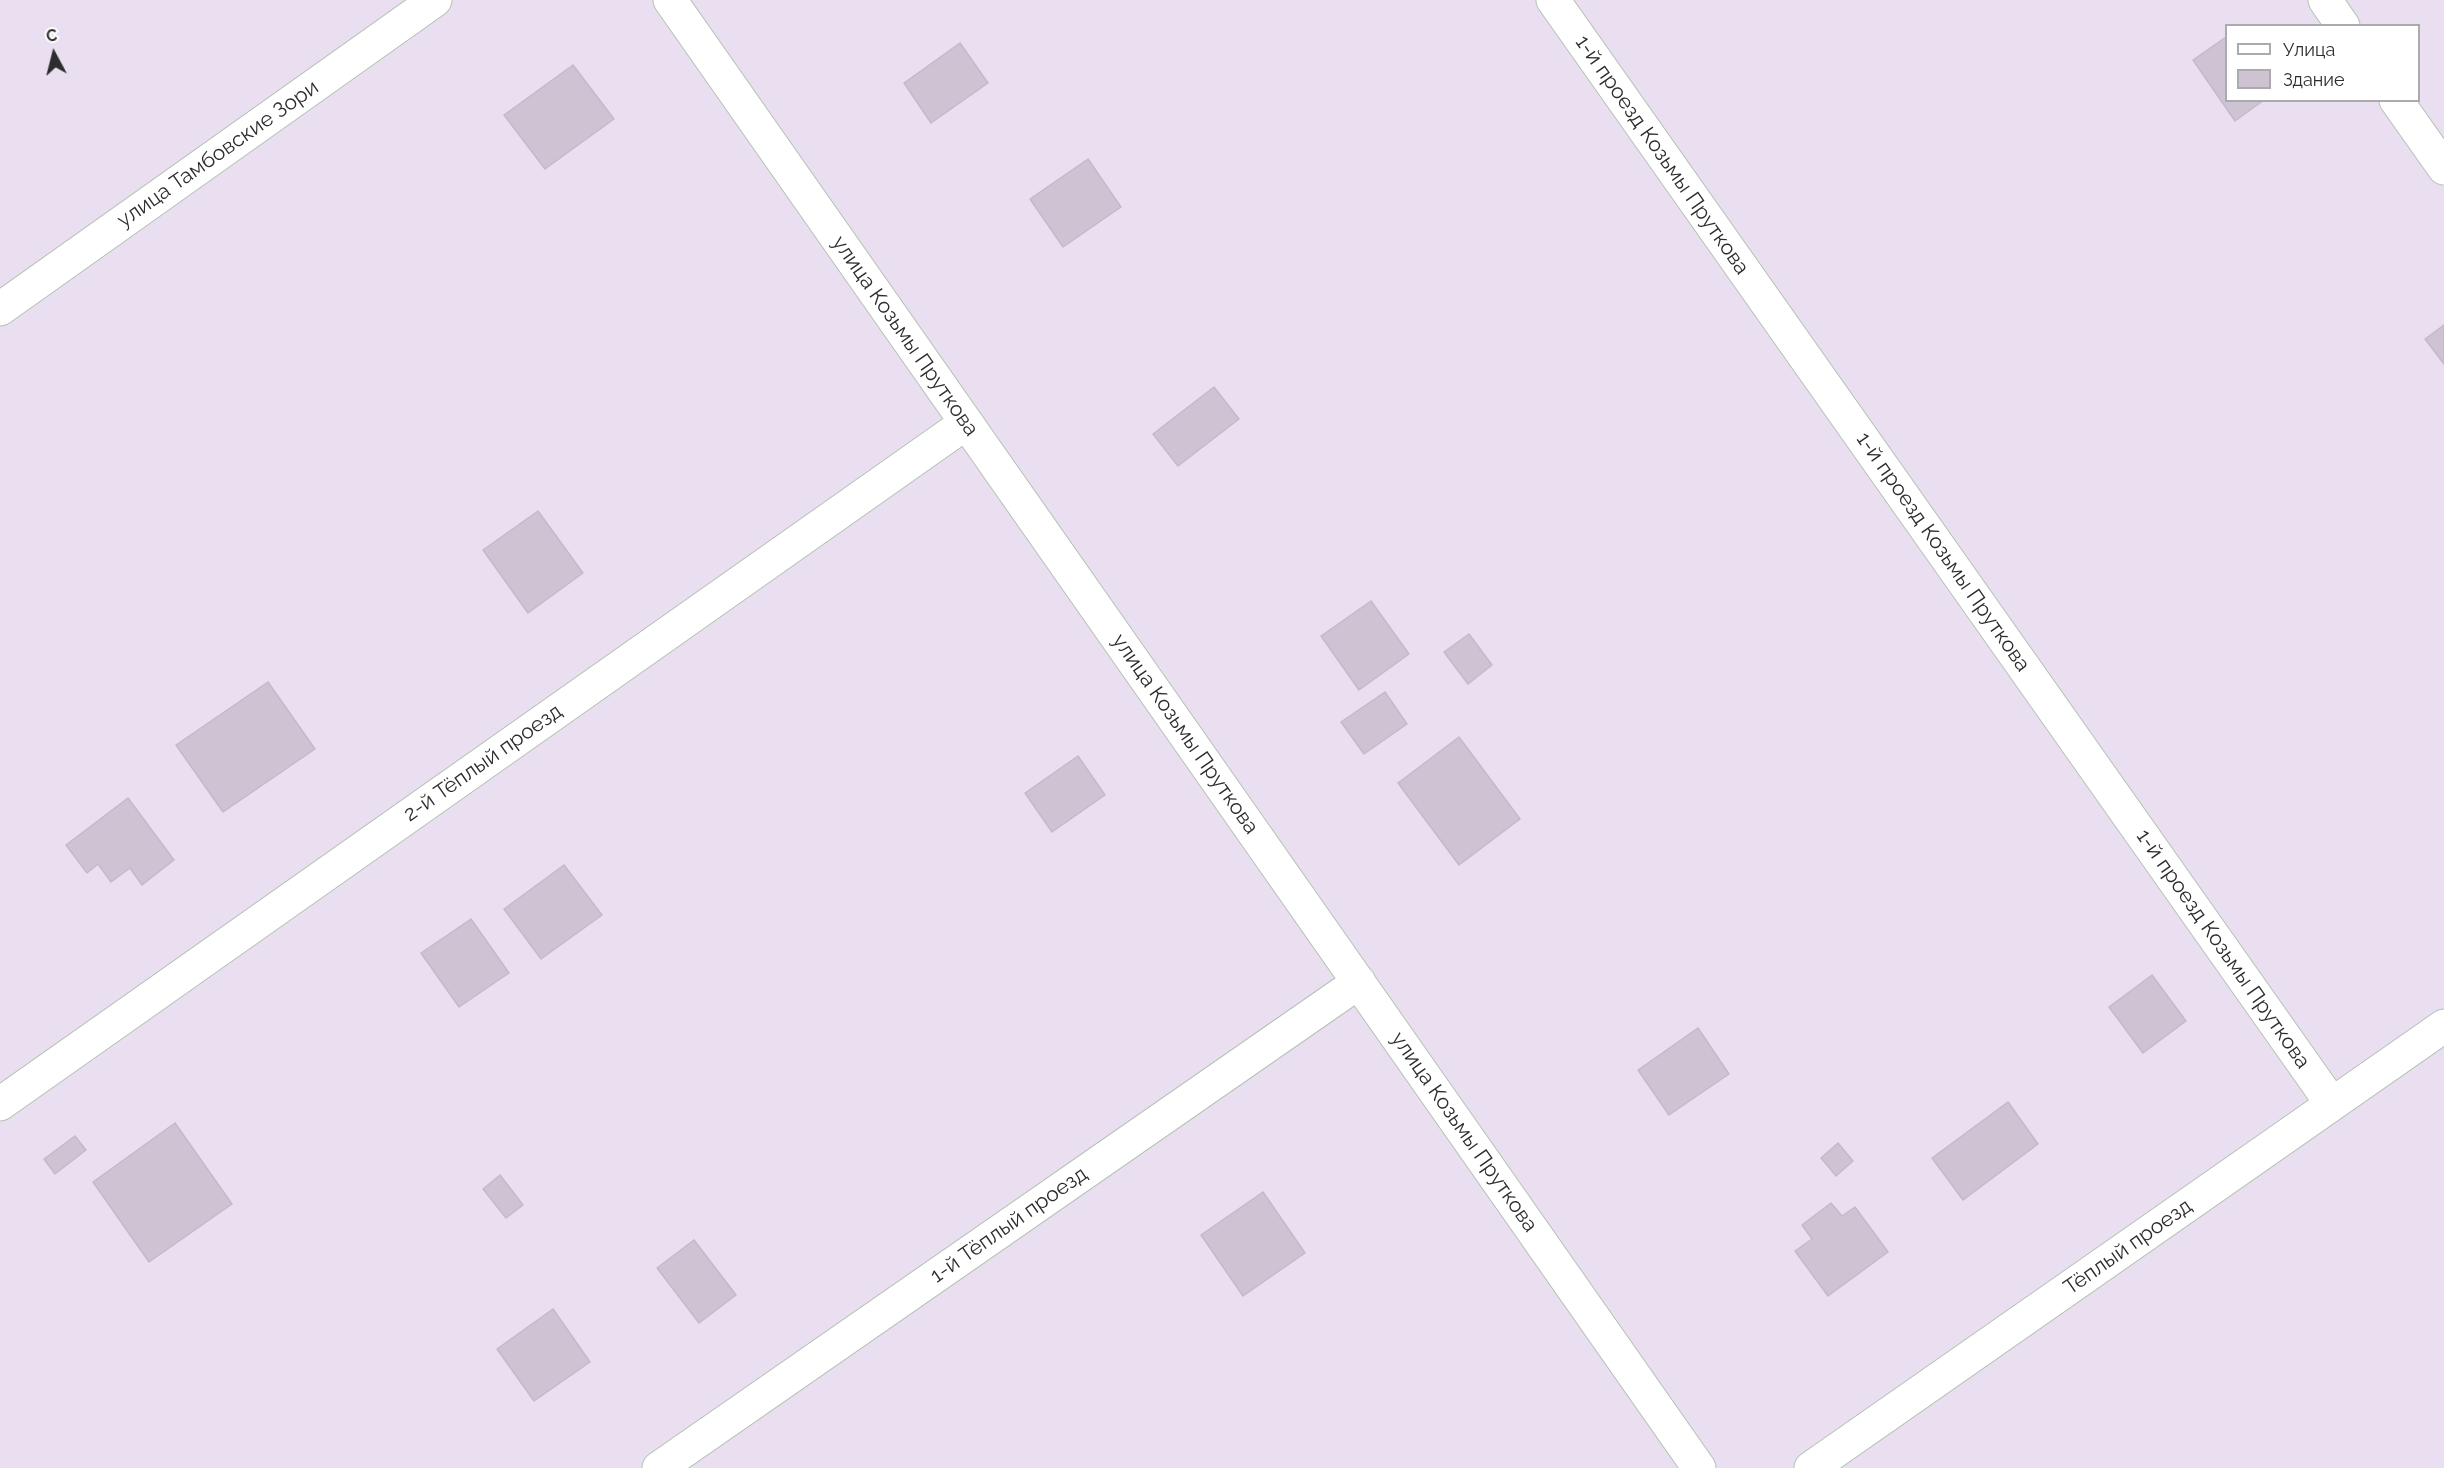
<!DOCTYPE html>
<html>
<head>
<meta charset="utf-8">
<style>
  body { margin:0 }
  #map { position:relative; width:2444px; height:1468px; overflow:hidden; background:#eadff0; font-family:Raleway,sans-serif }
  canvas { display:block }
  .legend { position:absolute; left:2225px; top:24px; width:195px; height:78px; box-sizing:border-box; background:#fff; border:2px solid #ababab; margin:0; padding:8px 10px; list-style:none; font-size:18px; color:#2d2d2d }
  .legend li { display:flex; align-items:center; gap:12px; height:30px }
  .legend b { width:30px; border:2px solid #ababab }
  .north { position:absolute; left:24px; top:24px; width:60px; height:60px; -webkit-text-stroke:4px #fff; paint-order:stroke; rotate:353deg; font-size:16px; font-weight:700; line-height:24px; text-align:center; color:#2d2d2d }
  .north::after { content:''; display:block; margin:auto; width:21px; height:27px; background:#2d2d2d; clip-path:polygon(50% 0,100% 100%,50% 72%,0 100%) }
</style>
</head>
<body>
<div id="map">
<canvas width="2444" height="1468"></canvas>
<ul class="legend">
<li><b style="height:8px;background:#fff"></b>Улица</li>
<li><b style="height:16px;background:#cec3d2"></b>Здание</li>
</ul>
<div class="north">С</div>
</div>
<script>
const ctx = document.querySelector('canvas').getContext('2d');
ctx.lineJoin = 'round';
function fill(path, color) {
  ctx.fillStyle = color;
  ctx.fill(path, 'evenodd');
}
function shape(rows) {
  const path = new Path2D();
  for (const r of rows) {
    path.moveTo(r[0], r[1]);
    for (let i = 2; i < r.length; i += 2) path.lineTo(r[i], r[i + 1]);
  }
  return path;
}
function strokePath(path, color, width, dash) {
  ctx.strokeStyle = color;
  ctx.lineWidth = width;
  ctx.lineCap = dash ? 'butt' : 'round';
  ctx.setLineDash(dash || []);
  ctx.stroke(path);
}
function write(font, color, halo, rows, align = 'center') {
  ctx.font = font + ' Raleway,sans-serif';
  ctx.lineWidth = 5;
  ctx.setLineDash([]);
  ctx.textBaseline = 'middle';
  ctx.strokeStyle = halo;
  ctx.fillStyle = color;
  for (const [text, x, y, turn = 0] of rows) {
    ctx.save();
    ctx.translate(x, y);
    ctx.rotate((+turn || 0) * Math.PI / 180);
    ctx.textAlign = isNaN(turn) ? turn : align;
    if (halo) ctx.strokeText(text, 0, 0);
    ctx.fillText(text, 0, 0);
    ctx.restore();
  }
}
const building = shape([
  [2226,37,2226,100,2264,100,2235,121,2193,60,2226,37],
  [960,43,988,83,931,123,904,83,960,43],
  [573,65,614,119,545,169,504,115,573,65],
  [1088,159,1121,207,1063,247,1030,199,1088,159],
  [2444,325,2444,364,2425,339,2444,325],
  [1214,387,1239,419,1178,466,1153,434,1214,387],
  [538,511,583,573,528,613,483,550,538,511],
  [1371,601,1409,654,1359,690,1321,636,1371,601],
  [1469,634,1492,665,1468,684,1444,652,1469,634],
  [268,682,315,749,223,812,176,745,268,682],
  [1385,692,1407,724,1364,754,1341,722,1385,692],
  [1459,737,1520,819,1459,865,1398,783,1459,737],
  [1078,756,1105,795,1052,832,1025,793,1078,756],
  [128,798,174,860,142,885,130,868,111,882,98,864,87,873,66,845,128,798],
  [564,865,602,915,541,959,504,909,564,865],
  [471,919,509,973,459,1007,421,953,471,919],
  [2152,975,2186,1021,2143,1053,2109,1007,2152,975],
  [1698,1028,1729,1074,1669,1115,1638,1070,1698,1028],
  [2008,1102,2038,1144,1963,1200,1932,1158,2008,1102],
  [175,1123,232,1204,149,1262,93,1182,175,1123],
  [75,1136,86,1150,55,1174,44,1159,75,1136],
  [1838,1143,1853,1161,1836,1176,1821,1158,1838,1143],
  [500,1175,523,1205,506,1218,483,1189,500,1175],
  [1263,1192,1305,1253,1243,1296,1201,1235,1263,1192],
  [1831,1203,1842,1216,1855,1207,1888,1252,1828,1296,1795,1251,1812,1239,1802,1225,1831,1203],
  [694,1240,736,1295,699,1323,657,1268,694,1240],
  [553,1309,590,1362,534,1401,497,1349,553,1309]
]);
const minor = shape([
  [670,0,1699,1468],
  [1553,0,2332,1104],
  [2325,0,2343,26],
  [2396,100,2444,168],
  [0,309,435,0],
  [0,1104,966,423],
  [659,1468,1359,982],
  [1811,1468,2444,1026]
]);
const streetNames = [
  ["улица Тамбовские Зори",218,154,-35],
  ["1-й проезд Козьмы Пруткова",1662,155,55],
  ["улица Козьмы Пруткова",905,336,55],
  ["1-й проезд Козьмы Пруткова",1943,552,55],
  ["улица Козьмы Пруткова",1185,734,55],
  ["2-й Тёплый проезд",483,763,-35],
  ["1-й проезд Козьмы Пруткова",2223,949,55],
  ["улица Козьмы Пруткова",1464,1132,55],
  ["1-й Тёплый проезд",1009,1225,-35],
  ["Тёплый проезд",2128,1247,-35]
];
fill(building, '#cec3d2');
strokePath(building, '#c6b8cc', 1.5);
strokePath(minor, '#b4c2b3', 35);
strokePath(minor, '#fff', 33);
write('21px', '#2d2d2d', '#fff', streetNames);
</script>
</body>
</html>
